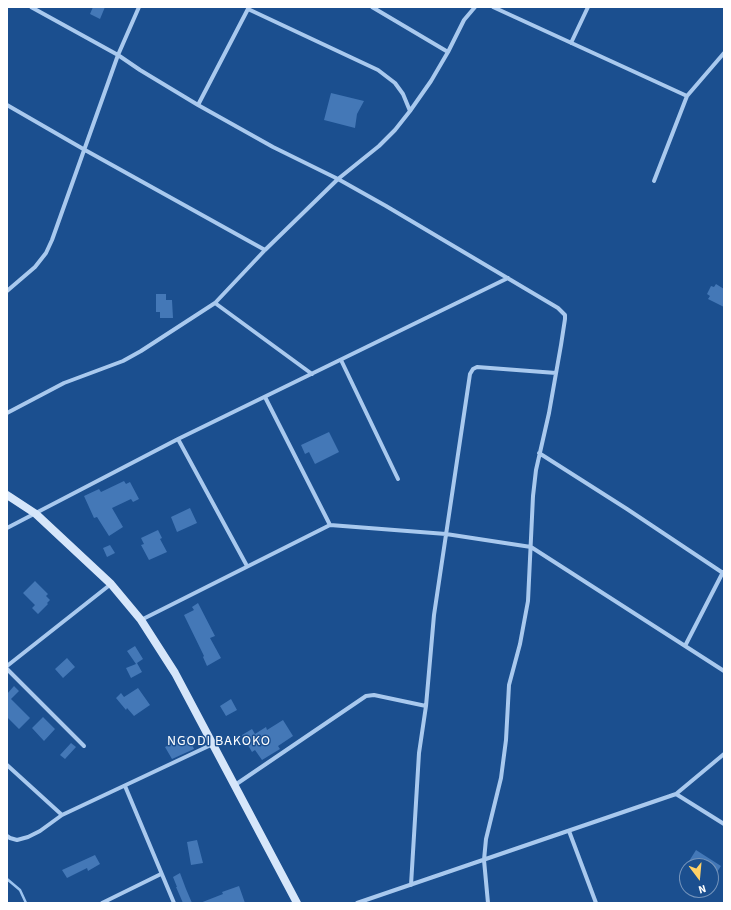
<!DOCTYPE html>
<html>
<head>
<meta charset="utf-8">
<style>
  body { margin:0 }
  #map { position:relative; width:731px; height:910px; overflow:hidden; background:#1b4f8f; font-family:"Source Sans 3",sans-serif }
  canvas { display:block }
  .frame { position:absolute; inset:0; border:8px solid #fff; pointer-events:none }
  .north { position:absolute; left:679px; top:858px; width:40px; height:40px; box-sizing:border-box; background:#1b4f8f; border:1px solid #7695bc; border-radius:50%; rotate:164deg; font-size:11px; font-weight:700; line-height:16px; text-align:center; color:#fff }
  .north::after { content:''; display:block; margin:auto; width:14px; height:18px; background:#ffd166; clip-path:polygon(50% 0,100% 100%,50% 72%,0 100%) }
</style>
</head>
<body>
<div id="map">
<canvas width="731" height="910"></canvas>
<div class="frame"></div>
<div class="north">N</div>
</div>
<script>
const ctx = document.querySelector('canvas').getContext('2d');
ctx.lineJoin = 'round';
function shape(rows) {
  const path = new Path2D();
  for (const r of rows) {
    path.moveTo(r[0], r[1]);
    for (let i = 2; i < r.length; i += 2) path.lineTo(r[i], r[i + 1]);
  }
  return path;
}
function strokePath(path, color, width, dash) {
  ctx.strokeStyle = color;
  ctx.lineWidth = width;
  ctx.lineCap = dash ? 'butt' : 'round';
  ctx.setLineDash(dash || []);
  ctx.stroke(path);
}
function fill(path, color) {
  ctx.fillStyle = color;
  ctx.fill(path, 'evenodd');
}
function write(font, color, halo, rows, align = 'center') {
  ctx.font = font + ' "Source Sans 3",sans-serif';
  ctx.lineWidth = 3;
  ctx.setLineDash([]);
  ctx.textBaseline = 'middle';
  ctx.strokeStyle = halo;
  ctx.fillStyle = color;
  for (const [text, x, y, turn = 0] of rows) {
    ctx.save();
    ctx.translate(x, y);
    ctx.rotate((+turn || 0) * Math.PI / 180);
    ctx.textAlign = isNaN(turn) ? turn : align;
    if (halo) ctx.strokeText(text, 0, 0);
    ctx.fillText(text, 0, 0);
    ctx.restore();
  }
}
const stream = shape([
  [7,879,20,890,26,903]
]);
const building = shape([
  [93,7,105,7,100,19,90,14],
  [331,93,364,101,357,114,355,128,324,120],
  [716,284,724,289,724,307,708,299,710,296,707,294,711,286,714,287],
  [156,294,166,294,166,300,172,300,173,318,160,318,160,312,156,312],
  [329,432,339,452,315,464,309,452,305,454,301,445],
  [124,481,126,484,130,482,139,499,133,502,131,499,112,508,123,527,109,536,97,517,94,518,84,496,99,489,101,492],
  [190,508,197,523,177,532,171,517],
  [158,530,162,538,160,539,167,552,149,560,141,545,144,544,141,538],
  [110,545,115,553,107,557,103,548],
  [35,581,48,594,46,596,50,600,47,603,48,604,38,614,32,608,35,605,23,593],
  [198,603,215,636,210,638,221,658,207,666,203,657,204,656,184,615,194,610,192,607],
  [135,646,143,659,137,663,142,672,131,678,126,668,136,664,127,651],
  [67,658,75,667,63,678,55,669],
  [14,686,19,691,11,699,30,718,19,729,7,717,7,694],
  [138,688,150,705,134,716,127,708,126,710,116,698,121,693,124,697],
  [231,699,237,710,226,716,220,706],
  [43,717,55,729,44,741,32,728],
  [283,720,293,736,278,746,280,749,262,760,255,750,252,752,242,735,252,729,255,734,266,727,267,730],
  [188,736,194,749,172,759,165,747],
  [71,743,76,747,65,759,60,755],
  [197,840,203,863,191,865,187,842],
  [696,850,721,866,711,881,711,866,686,866],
  [95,855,100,864,88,871,87,868,67,878,62,870],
  [180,873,186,889,192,903,183,903,176,887,177,887,173,877],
  [239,886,245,903,200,903,223,894,222,892]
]);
const street = shape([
  [31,7,118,55,140,70,198,105,273,147,338,179,386,206,558,308,565,315,565,319,561,345,549,413,536,470,533,496,528,601,520,644,509,685,506,740,501,778,486,839,484,860,488,903],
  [372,7,448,52],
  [493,7,687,96],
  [248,9,378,70,395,83,403,94,410,111],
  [571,43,588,7],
  [7,105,85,150,265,250],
  [198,105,249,7],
  [654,181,687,96,724,53],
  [7,291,35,267,46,253,52,240,118,55,139,7],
  [215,303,312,374],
  [341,360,398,479],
  [265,397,330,525,446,534,531,547,724,671],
  [7,413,64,383,123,361,141,351,215,303,265,250,338,179,379,146,395,130,410,111,431,81,448,52,464,20,475,7],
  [178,439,247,566],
  [539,453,627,509,723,573],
  [7,528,178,439,508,278],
  [141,620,330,525],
  [685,646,723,572],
  [7,666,111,584],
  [7,669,84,746],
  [7,765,62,815],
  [235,785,366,696,374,695,426,706],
  [125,786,174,903],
  [676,794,724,824],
  [569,831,596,903],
  [7,836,10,838,17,840,28,837,40,831,62,815,213,744],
  [411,885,419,753,426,706,434,615,470,374,473,369,477,367,556,373],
  [102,903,161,874],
  [357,903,676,794,724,754]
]);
const secondary = shape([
  [7,495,36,514,111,584,141,620,175,673,297,903]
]);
const quarterNames = [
  ["NGODI BAKOKO",219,742]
];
strokePath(stream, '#9cc4f0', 2.5);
fill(building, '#4478b7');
strokePath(street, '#a9c9ee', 4);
strokePath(secondary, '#d6e6fa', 8);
ctx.letterSpacing = '1px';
write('14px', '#fff', '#1b4f8f', quarterNames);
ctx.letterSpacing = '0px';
</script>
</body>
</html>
